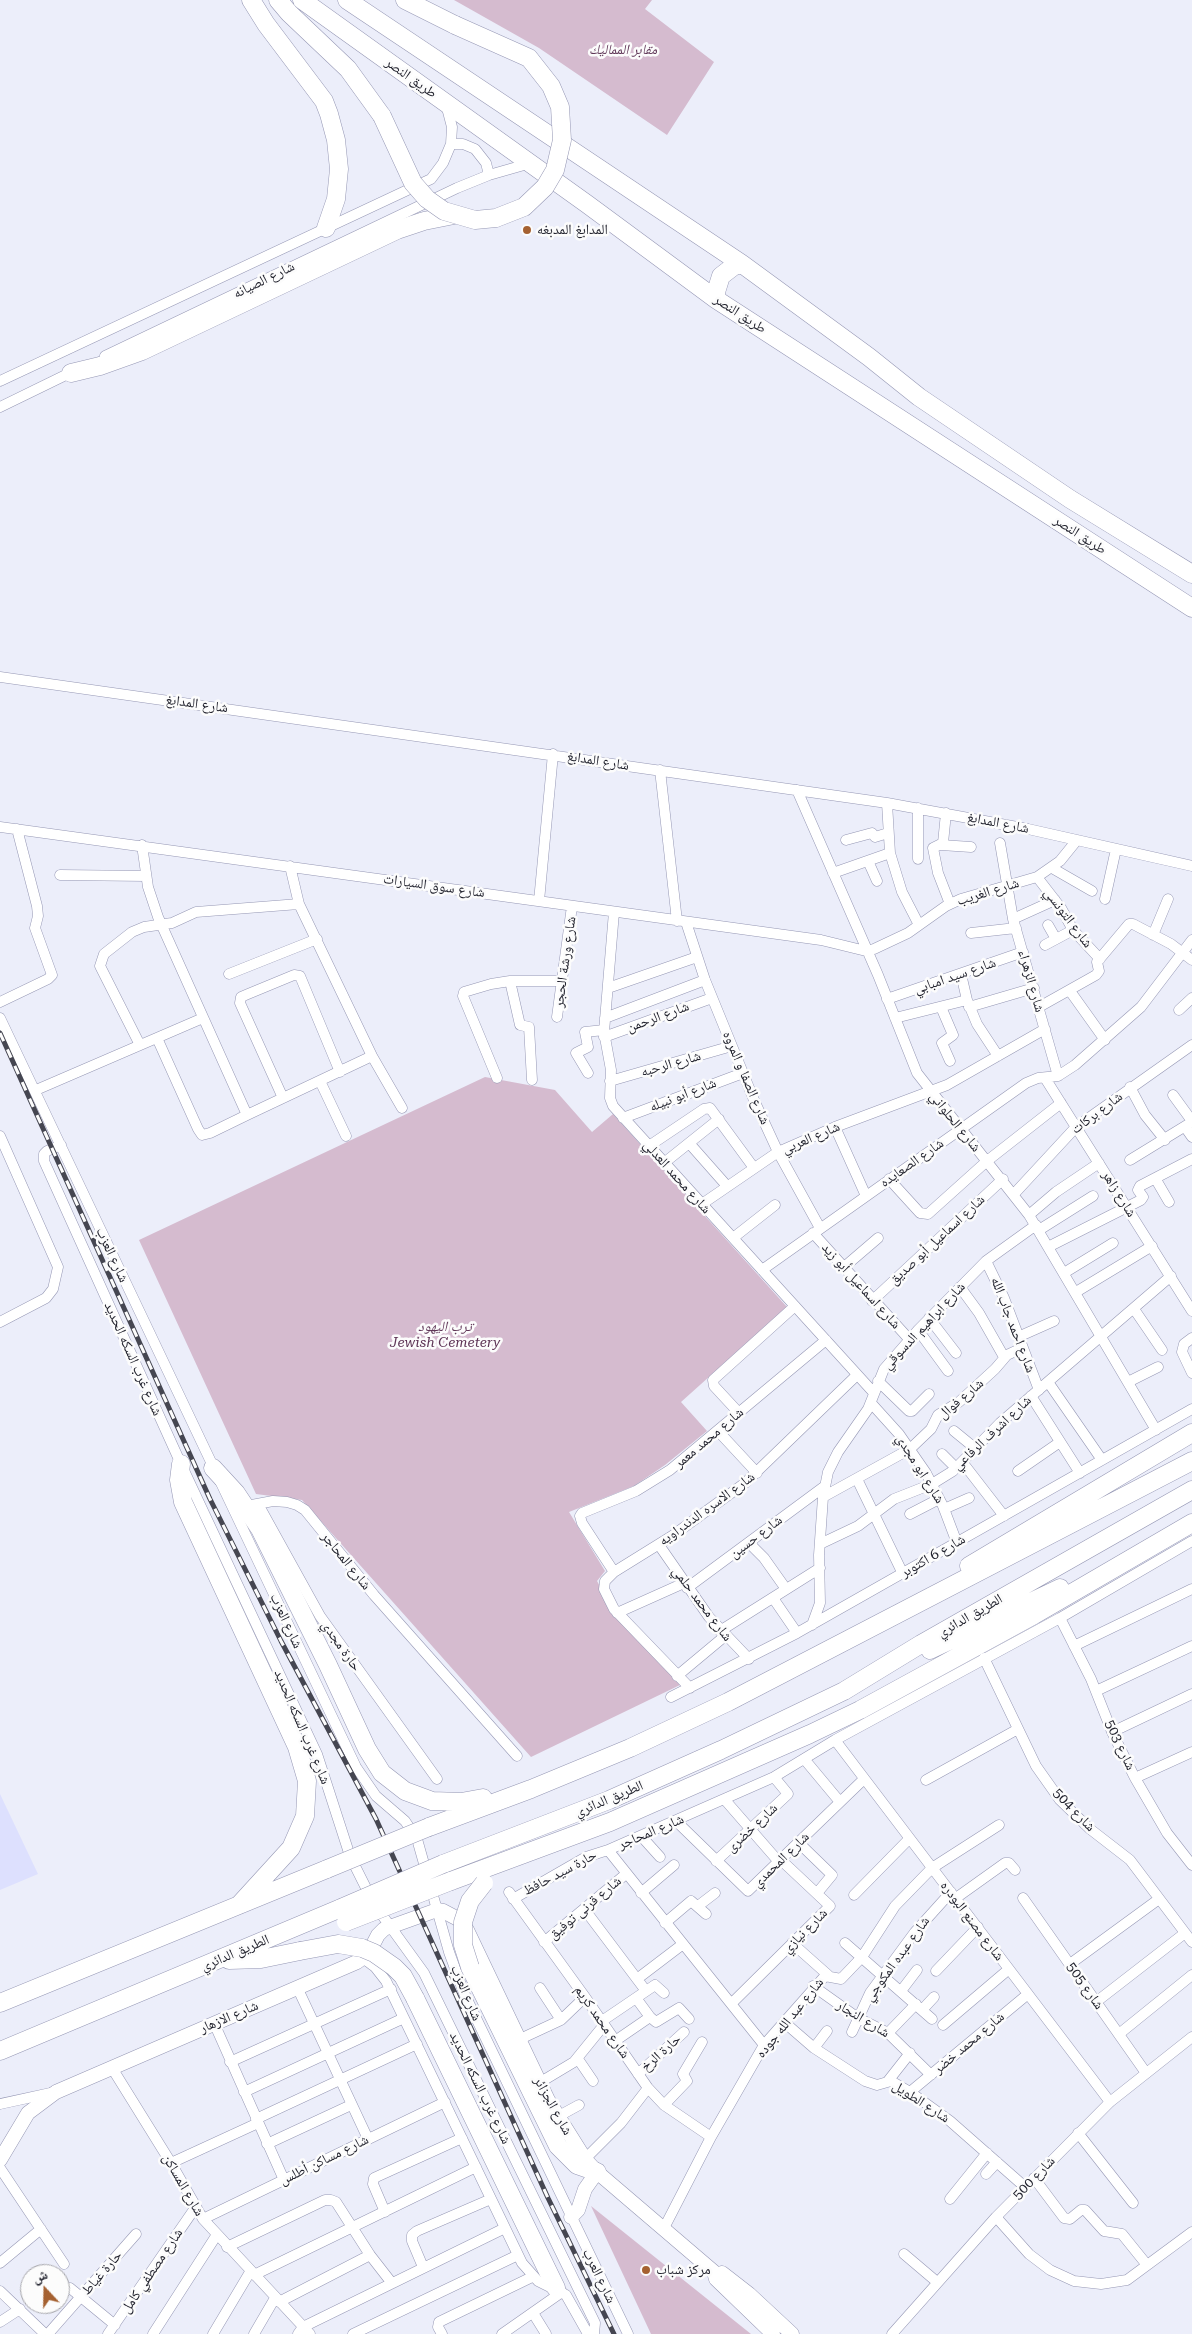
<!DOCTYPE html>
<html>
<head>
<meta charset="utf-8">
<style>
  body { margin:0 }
  #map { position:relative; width:1192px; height:2334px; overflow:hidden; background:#eceefa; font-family:"Roboto Serif","Noto Naskh Arabic",serif }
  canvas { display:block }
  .north { position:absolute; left:20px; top:2264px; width:50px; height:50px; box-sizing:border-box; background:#fcfcfc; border:1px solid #a5a5aa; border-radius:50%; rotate:339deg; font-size:14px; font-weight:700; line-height:20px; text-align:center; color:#22232e }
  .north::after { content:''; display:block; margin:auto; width:18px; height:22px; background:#a56131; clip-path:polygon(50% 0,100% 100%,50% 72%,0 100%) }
</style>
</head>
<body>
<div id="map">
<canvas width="1192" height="2334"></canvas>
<div class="north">ش</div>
</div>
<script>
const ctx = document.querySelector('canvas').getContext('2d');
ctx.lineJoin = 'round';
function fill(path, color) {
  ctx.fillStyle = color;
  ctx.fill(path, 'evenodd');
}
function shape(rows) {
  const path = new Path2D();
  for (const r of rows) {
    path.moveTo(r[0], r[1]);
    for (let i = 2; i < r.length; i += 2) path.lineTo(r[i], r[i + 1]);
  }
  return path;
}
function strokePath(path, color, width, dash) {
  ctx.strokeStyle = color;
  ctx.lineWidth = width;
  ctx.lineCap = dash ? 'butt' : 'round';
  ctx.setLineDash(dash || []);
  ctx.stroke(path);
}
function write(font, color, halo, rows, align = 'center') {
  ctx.font = font + ' "Roboto Serif","Noto Naskh Arabic",serif';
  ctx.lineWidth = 5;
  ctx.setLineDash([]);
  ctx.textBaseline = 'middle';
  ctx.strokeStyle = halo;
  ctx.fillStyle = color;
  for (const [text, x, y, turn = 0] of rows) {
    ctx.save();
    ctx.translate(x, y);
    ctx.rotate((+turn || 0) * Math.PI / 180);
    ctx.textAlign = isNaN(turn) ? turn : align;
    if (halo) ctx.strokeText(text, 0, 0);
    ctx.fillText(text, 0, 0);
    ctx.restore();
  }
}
const built = shape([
  [0,1794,38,1874,0,1890]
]);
const green = shape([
  [454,0,652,0,645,9,714,62,667,135,539,48],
  [485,1077,555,1090,592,1132,613,1114,787,1307,681,1402,707,1431,665,1465,634,1486,569,1512,605,1571,597,1581,615,1613,680,1685,531,1757,302,1500,256,1494,139,1240],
  [591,2206,751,2334,651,2334]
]);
const street = shape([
  [451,144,463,144,475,149,486,163,489,175],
  [105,356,457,188,489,175,531,163],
  [0,381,431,179,443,163,451,144,452,127,446,104],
  [0,407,76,370],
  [0,677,887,803,1028,829,1192,866],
  [660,770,677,921],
  [797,790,878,975,917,1073,1029,1215,1156,1430],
  [887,803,890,853,902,892,919,925],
  [946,813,943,843,933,848,938,873,950,904],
  [0,827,821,940,866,951,874,949,908,933,946,906,961,899,1037,877,1060,861,1077,840],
  [846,840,872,833,875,837,888,833],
  [1000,843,1013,919,1058,1076],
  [142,845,148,887,158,917,247,1115,372,1056,402,1108],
  [941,845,971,847],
  [918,859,918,808],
  [868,861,877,881],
  [290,866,299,904,372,1056],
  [1052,868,1092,891],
  [833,873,890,853],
  [60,875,146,876],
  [1037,877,1061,908,1073,930,1100,959],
  [1105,899,1116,849],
  [539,901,553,754],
  [614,912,604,1032,611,1070,610,1098,613,1106,874,1393],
  [1013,919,1055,900],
  [686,922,705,980,754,1100,778,1152,820,1228],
  [1048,925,1056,939],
  [971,933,1016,928],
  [1153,935,1168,899],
  [1045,945,1073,930],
  [229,974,317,939],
  [961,974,967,1000,977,1024,998,1056],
  [510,981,520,1025,529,1027,532,1080],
  [608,988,697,957],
  [1070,991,1105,1040],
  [887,999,1023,952],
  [0,1002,48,979,52,975,35,928,38,916,37,906,17,829],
  [941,1007,953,1035,942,1043,950,1061],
  [969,1007,1034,988],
  [1039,1007,1096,975,1099,971,1097,962,1129,924,1133,924,1171,944,1192,960],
  [1179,1010,1192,998],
  [557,1017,572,906],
  [0,1018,356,1767,376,1796,405,1821,417,1839,449,1952,464,1993,628,2334],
  [605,1018,705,980],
  [895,1018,967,1000],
  [604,1037,712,998],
  [157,1038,198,1129,202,1135,210,1133,247,1115],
  [140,1045,100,966,104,954,132,932,144,927,172,923,196,912,299,904],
  [588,1073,576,1053,588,1047,585,1032,604,1030],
  [497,1078,463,996,464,992,491,984,510,981,562,981],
  [1045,1078,1192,1311],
  [320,1081,346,1136],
  [610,1081,732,1046],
  [1130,1087,1145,1115,1165,1140],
  [36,1090,203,1018],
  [1173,1095,1192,1121],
  [283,1098,240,1003,241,997,248,994,294,975,300,976,340,1072],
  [623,1118,743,1073],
  [835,1127,866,1196],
  [1185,1127,1192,1137],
  [0,1136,58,1267,53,1289,46,1298,0,1322],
  [689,1143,727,1186],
  [61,1145,47,1151,44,1154,44,1161,181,1464,317,1754,350,1856,374,1904,424,1973,595,2323,594,2334],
  [649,1146,704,1109,710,1108,754,1168],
  [1130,1160,1192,1122],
  [664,1163,719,1119],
  [1155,1178,1169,1202],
  [889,1179,920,1213,928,1214,987,1161,1061,1103],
  [1014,1194,1076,1127,1192,1045],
  [702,1204,778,1152,835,1127,947,1085,1045,1029],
  [1029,1215,1056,1192,1099,1163],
  [1039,1230,1093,1196],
  [813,1233,909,1339],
  [733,1238,775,1205],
  [1050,1246,1141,1200,1143,1197,1138,1190,1140,1186,1192,1159],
  [986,1261,1004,1298,1039,1390],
  [843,1268,878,1238],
  [762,1270,1026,1083,1038,1078,1058,1076,1075,1065,1141,1007,1192,940],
  [1064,1273,1113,1243],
  [960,1287,979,1313,1004,1357],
  [1076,1292,1152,1246],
  [872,1301,1003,1179],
  [1134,1309,1162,1350],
  [929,1318,956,1353],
  [918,1330,948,1371],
  [1018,1337,1054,1321],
  [1192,1338,1184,1344,1182,1352,1192,1373],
  [878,1381,909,1411,912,1411,929,1394],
  [1048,1382,1102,1460],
  [1128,1382,1158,1367],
  [1031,1396,1080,1473],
  [871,1403,899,1434,926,1473,943,1506,957,1543],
  [739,1413,714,1386,713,1380,795,1306],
  [718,1431,757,1473],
  [954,1431,976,1449],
  [942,1454,956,1468],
  [963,1463,1004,1516],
  [1018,1471,1060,1442],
  [857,1479,903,1574],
  [823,1497,910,1449,931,1429,938,1415,959,1402,995,1369,1007,1355,1022,1348],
  [258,1504,320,1616,437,1779],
  [241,1507,273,1501,287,1502,297,1505,305,1510,374,1595,517,1756],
  [944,1509,969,1498],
  [910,1514,939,1499],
  [749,1543,764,1558,786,1589],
  [820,1544,858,1526,894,1499,932,1484,953,1471,1000,1423,1171,1276],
  [659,1545,709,1617,749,1659],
  [614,1572,582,1523,580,1516,582,1513,636,1491,670,1470,826,1340],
  [687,1588,825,1486],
  [773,1598,797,1633],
  [617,1613,684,1583],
  [1060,1618,1091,1679,1112,1732,1135,1778,1167,1833,1192,1865],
  [812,1625,820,1603,819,1555,823,1497,828,1472,838,1452,868,1409,884,1369,918,1330,986,1261,1036,1225],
  [720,1631,820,1568],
  [1074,1646,1192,1589],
  [984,1658,1036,1766,1060,1800,1090,1829,1130,1860,1192,1942],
  [677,1676,725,1636],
  [690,1688,614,1609,604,1589,605,1581,614,1572,672,1536,745,1483,857,1375],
  [1096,1691,1192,1646],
  [671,1697,797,1633,1192,1409],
  [1112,1732,1192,1694],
  [835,1740,1110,2102],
  [805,1760,840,1802],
  [1135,1778,1192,1752],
  [926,1780,1018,1729],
  [725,1800,779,1862],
  [677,1822,748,1891,864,1779],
  [642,1837,660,1857],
  [799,1843,832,1875,818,1892],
  [716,1861,788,1794,774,1777],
  [509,1892,585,1997,648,2088,664,2105,711,2137],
  [641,1893,674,1865],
  [854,1895,909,1839],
  [956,1898,1005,1863,1009,1863,1015,1870],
  [1023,1898,1146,2073],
  [513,1899,586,1857,608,1850],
  [698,1906,715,1893],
  [585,1910,646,1991],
  [665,1923,691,1901,706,1914],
  [544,1942,626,1874],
  [792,1943,828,1975],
  [845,1943,932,2019],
  [363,1958,375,1967,386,1981,522,2263,538,2281,566,2295,588,2334],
  [1070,1964,1159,1899],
  [936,1971,978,1927],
  [637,1979,683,1944],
  [813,1986,858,2018,888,2033,931,2075],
  [297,1987,368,2139],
  [540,1988,561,2020],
  [901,1991,917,1970],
  [636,1998,650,2017],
  [1096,2002,1185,1933],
  [732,2003,830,1906,781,1860],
  [922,2010,934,1997],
  [602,2021,655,1985,664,1993],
  [784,2022,814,2048,865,2081,877,2085,891,2081,910,2092,950,2121,1025,2187],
  [214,2023,284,2180],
  [943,2025,1009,1969],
  [852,2032,870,1993,915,1932,951,1892],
  [888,2033,916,2004],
  [1119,2034,1192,1975],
  [518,2040,561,2020,585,1997],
  [615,2041,650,2017,656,2022,679,2008,689,2019],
  [764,2045,608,1850,774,1777,835,1740,1060,1618,1192,1541],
  [814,2048,827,2031],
  [578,2059,593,2081],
  [230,2062,391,1989],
  [112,2068,171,2163,203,2219,310,2334],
  [638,2074,684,2032],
  [888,2081,910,2053],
  [539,2083,574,2062,604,2025],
  [244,2092,404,2018],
  [910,2092,1028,1994],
  [0,2104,55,2092],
  [664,2105,687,2081,683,2074,702,2042],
  [557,2117,579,2105],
  [256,2119,417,2044],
  [1078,2133,1133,2203],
  [267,2144,351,2105],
  [585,2159,621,2123,648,2088],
  [171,2163,258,2123],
  [0,2168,64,2264],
  [986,2174,997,2162],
  [1034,2178,1064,2218,1070,2219,1081,2210,1085,2210,1104,2231,1122,2234,1147,2265],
  [950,2199,987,2153],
  [385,2212,373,2184,374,2178,462,2138],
  [996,2217,1029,2254,1050,2270,1074,2281,1101,2284,1127,2280,1192,2232],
  [203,2219,445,2102],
  [663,2230,711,2137,764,2045,825,1976,841,1979,862,1957,895,1906,932,1868,999,1825],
  [227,2247,325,2200,331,2200,336,2202,370,2255,391,2282],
  [904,2254,937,2282],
  [0,2263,41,2229],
  [423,2267,412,2241,412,2235,417,2231,491,2199],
  [254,2275,476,2167],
  [70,2288,115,2325],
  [0,2291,45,2334],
  [279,2302,370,2255],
  [533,2313,546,2334],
  [0,2322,20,2309],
  [48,2334,136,2234],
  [108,2334,195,2208],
  [153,2334,216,2236],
  [213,2334,250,2272],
  [254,2334,275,2298],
  [298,2334,303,2327,505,2228],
  [353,2334,518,2255],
  [442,2334,438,2327,439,2322,532,2277],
  [502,2334,562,2292],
  [892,2334,996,2217,1110,2102,1192,2037]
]);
const secondary = shape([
  [0,2160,28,2113,56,2092,357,1962,368,1954,378,1935,384,1929,437,1910,443,1911,460,1920,467,1930,548,2100,585,2159,597,2172,714,2272,716,2279,773,2334],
  [571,2217,578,2210,585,2189,597,2172],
  [722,2273,749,2294,792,2334]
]);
const highway = shape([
  [251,0,266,24,324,101,329,114,336,140,339,169,336,199,326,228],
  [278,0,289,13,348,69,382,116],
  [302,0,587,204,717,300,1192,608],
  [347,0,742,264,869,357,919,397,1070,499,1192,574],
  [405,0,455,25],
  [717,300,716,292,721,276,734,266,742,264],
  [71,373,100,366,142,351,397,230,424,221,454,215],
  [181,1464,179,1480,183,1502,297,1747,307,1781,305,1816,291,1848,239,1905],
  [213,1468,236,1493,260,1529,328,1665,367,1749,382,1773,405,1791,432,1801,461,1802,483,1798],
  [969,1566,1192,1433],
  [930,1650,1060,1588],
  [429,1827,531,1789,630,1748,728,1702,1192,1461],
  [443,1864,609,1800,721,1750,844,1691,921,1644,1192,1490],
  [451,1881,610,1822,810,1734,860,1710,1034,1615,1192,1523],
  [229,1960,261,1959,300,1951],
  [470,1967,558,2146,577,2165,597,2172],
  [415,1998,556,2288],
  [0,2003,327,1869],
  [0,2051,341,1908]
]);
const rail = shape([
  [0,1033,210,1499,281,1641,376,1819,548,2198,614,2334]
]);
const highwayBridge = shape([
  [382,116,413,183,427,199,444,211,475,220,496,218,524,207,545,187,555,170,562,140,560,107,551,86,529,58,455,25],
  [327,1869,429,1827],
  [341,1908,443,1864],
  [346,1922,451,1881],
  [300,1951,338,1944,362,1948,374,1953,394,1967,403,1976,415,1998],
  [470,1967,463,1945,463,1922,470,1901,484,1883]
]);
const markers = [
  [527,230,5,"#a56131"],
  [646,2270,5,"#a56131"]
];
const parkNames = [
  ["مقابر المماليك",623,50],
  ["ترب اليهود",445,1327],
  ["Jewish Cemetery",445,1343]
];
const streetNames = [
  ["طريق النصر",411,78,35],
  ["شارع الصيانه",264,280,-26],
  ["طريق النصر",740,314,33],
  ["طريق النصر",1080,535,33],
  ["شارع المدابغ",197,704,8],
  ["شارع المدابغ",598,761,9],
  ["شارع المدابغ",998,823,11],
  ["شارع سوق السيارات",434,886,8],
  ["شارع الغريب",988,892,-17],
  ["شارع التونسي",1068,918,53],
  ["شارع ورشة الحجر",565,962,-82],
  ["شارع سيد امبابي",955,976,-19],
  ["شارع الزهراء",1031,981,74],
  ["شارع الرحمن",658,1017,-20],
  ["شارع الرحبه",671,1064,-16],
  ["شارع الصفا و المروه",746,1078,67],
  ["شارع أبو نبيله",683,1095,-21],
  ["شارع بركات",1097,1113,-37],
  ["شارع الحلواني",955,1122,51],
  ["شارع العربي",811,1138,-23],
  ["شارع الصعايده",912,1163,-35],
  ["شارع محمد العدلي",677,1177,48],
  ["شارع زاهر",1119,1194,58],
  ["شارع اسماعيل أبو صديق",937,1240,-43],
  ["شارع العزب",112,1255,65],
  ["شارع اسماعيل أبو زيد",861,1286,48],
  ["شارع احمد جاب الله",1013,1325,69],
  ["شارع ابراهيم الدسوقي",924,1326,-47],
  ["شارع غرب السكه الحديد",133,1359,66],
  ["شارع فوال",961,1399,-40],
  ["شارع اشرف الرفاعي",992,1433,-43],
  ["شارع محمد معمر",709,1438,-40],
  ["شارع ابو مجدي",920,1469,58],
  ["شارع الاسره الدندراويه",707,1509,-36],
  ["شارع حسين",756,1537,-37],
  ["شارع 6 اكتوبر",933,1556,-30],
  ["شارع المحاجر",346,1561,51],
  ["شارع محمد حلمي",702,1604,53],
  ["الطريق الدائري",970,1616,-30],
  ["شارع العزب",286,1621,65],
  ["حارة مجدي",341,1646,55],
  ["شارع غرب السكه الحديد",302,1727,67],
  ["شارع 503",1120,1745,65],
  ["الطريق الدائري",609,1799,-23],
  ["شارع 504",1074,1810,46],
  ["شارع خضرى",752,1828,-43],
  ["شارع المحاجر",651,1832,-23],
  ["شارع المحمدي",781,1860,-44],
  ["حارة سيد حافظ",560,1873,-28],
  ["شارع قرنى توفيق",585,1908,-40],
  ["شارع مصنع البودره",972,1921,53],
  ["شارع نيازي",805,1931,-45],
  ["الطريق الدائري",235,1953,-23],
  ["شارع عبده المكوجي",897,1959,-54],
  ["شارع 505",1085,1986,55],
  ["شارع العزب",466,1993,67],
  ["شارع الازهار",229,2017,-23],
  ["شارع عبد الله جوده",790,2018,-51],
  ["شارع النجار",863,2019,31],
  ["شارع محمد كريم",602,2022,55],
  ["شارع محمد خضر",969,2043,-40],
  ["حارة الرخ",661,2053,-42],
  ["شارع غرب السكه الحديد",480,2088,64],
  ["شارع الطويل",921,2102,33],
  ["شارع الجزائر",553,2106,61],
  ["شارع مساكن أطلس",324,2160,-26],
  ["شارع 500",1034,2178,-46],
  ["شارع المساكن",183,2185,60],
  ["شارع مصطفي كامل",152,2271,-56],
  ["حارة غياط",102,2273,-49],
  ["شارع العرب",599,2276,64]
];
const poiNames = [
  ["المدابغ المدبغه",537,230],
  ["مركز شباب",656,2270]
];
fill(built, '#dde0fe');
fill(green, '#d5bbcf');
strokePath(street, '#9597b4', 11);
strokePath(secondary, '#9597b4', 15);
strokePath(highway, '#9597b4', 19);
strokePath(street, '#fff', 10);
strokePath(secondary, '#fff', 14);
strokePath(highway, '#fff', 18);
strokePath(rail, '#454651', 5);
strokePath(rail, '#fcfcfc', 3, [9]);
strokePath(highwayBridge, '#9597b4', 19, []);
strokePath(highwayBridge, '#fff', 18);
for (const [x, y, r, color] of markers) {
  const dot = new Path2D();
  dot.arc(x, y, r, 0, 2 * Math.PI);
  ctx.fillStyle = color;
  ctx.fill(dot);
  strokePath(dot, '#fcfcfc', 2);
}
write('italic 14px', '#5f3657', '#fcfcfc', parkNames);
write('14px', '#22232e', '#fcfcfc', streetNames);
write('14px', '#22232e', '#fcfcfc', poiNames, 'left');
</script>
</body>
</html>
